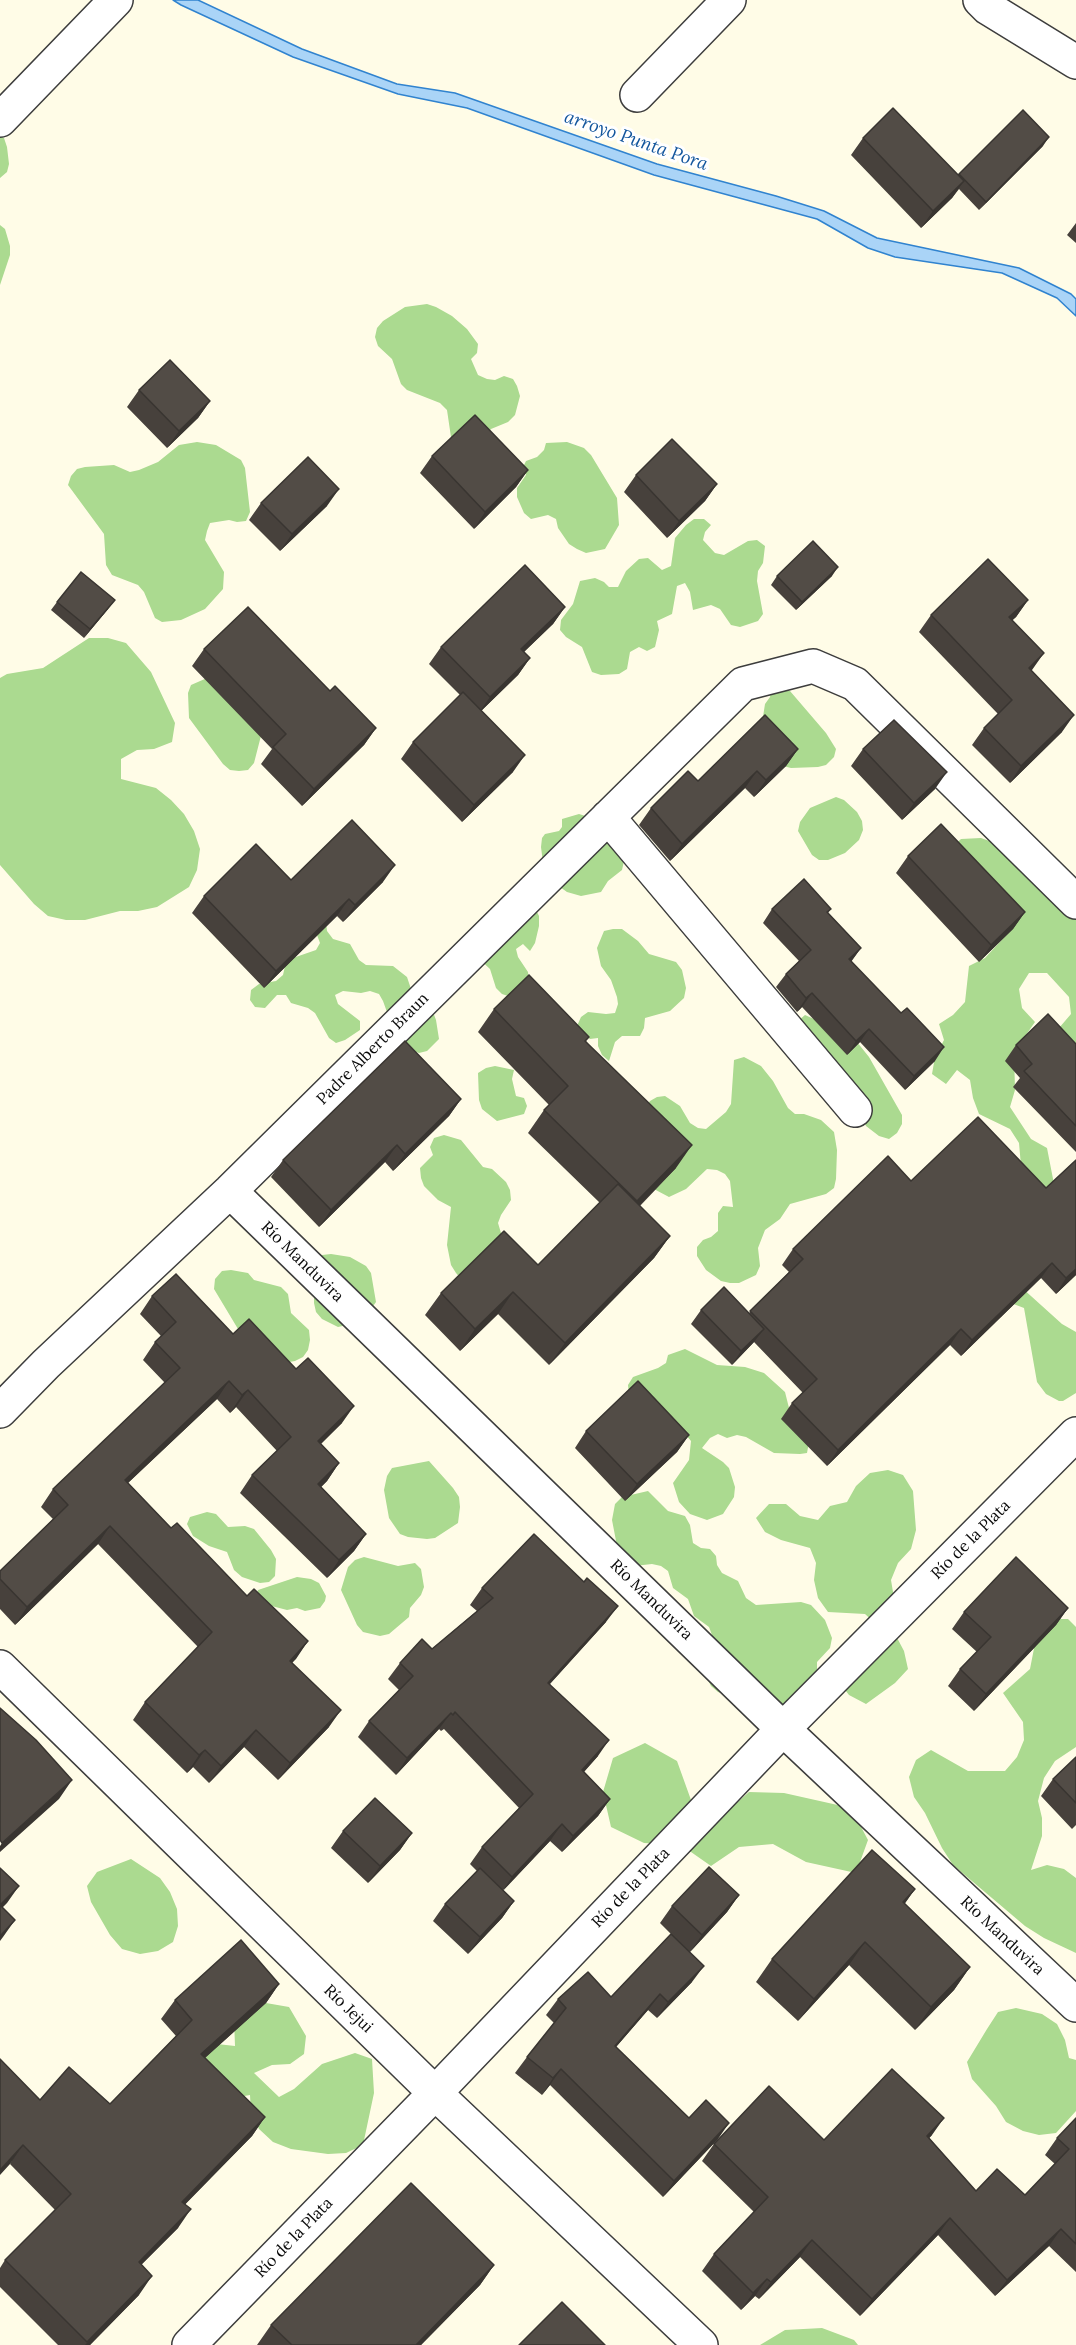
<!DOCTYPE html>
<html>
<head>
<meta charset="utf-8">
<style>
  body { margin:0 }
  canvas { display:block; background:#fffce7 }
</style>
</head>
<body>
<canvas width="1076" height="2345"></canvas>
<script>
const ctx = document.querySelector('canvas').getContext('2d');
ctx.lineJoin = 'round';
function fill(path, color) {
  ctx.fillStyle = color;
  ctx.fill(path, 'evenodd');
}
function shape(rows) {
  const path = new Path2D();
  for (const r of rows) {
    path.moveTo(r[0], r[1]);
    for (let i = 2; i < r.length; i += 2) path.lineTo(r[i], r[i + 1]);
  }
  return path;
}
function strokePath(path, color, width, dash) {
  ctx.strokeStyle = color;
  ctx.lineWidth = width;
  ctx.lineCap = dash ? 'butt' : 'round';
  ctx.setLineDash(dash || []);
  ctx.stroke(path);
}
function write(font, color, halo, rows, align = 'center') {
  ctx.font = font + ' Lora,serif';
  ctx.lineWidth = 6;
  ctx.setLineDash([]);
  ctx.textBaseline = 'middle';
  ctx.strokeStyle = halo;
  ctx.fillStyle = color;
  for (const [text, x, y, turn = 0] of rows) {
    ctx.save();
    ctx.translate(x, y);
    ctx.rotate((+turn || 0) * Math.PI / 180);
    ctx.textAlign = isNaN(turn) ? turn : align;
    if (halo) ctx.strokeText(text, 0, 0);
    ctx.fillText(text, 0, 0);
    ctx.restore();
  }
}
const forest = shape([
  [0,135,4,138,7,147,9,164,7,172,0,178],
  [0,225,5,229,10,246,10,255,0,285],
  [427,304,436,307,452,316,467,329,478,344,477,353,471,359,478,375,487,379,495,380,504,376,513,379,517,386,520,396,515,415,508,422,491,429,485,436,452,444,447,410,440,403,407,390,401,384,392,359,378,346,375,337,377,328,383,321,405,307],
  [197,442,216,445,241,460,245,468,250,512,246,521,237,522,229,520,210,523,207,531,205,540,224,572,223,589,205,609,181,620,162,622,155,618,144,592,138,585,112,575,106,565,104,534,68,485,71,476,77,469,85,467,114,465,130,472,139,470,158,462,179,445],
  [567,442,584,448,591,455,617,498,619,525,605,549,586,553,577,549,569,544,558,528,556,519,548,515,531,519,524,513,517,497,517,488,526,475,523,467,526,461,537,457,544,450,546,443],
  [694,519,704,519,711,525,705,532,703,540,715,553,724,555,748,541,757,540,765,546,763,563,758,571,757,581,763,614,758,621,740,627,731,625,720,609,711,605,693,610,690,592,685,583,677,586,672,614,657,621,659,630,655,647,647,651,639,647,630,652,627,669,619,674,601,675,592,672,582,647,566,637,560,630,561,620,573,604,580,581,595,578,604,582,609,587,618,587,626,571,639,559,648,558,662,570,671,566,675,538,686,525],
  [89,638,108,638,126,643,151,672,175,723,172,742,154,749,137,750,121,759,121,779,156,788,171,800,184,814,194,831,200,849,197,870,189,887,157,907,138,911,120,911,85,920,66,920,48,916,34,904,0,865,0,678,7,674,43,668],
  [207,678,263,728,254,763,248,770,239,771,230,770,223,764,189,718,188,693,191,685],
  [772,687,790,691,826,733,836,749,834,757,826,765,818,767,791,768,783,766,762,723,765,704,770,697],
  [836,797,844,800,857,812,862,821,863,830,859,840,845,853,828,860,819,860,812,855,798,831,800,822,810,808],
  [579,814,592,818,624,861,622,870,608,881,601,892,581,896,567,892,560,887,543,863,541,847,542,838,545,834,559,831,562,827,562,819],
  [981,838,1017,851,1066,901,1076,918,1076,1054,1059,1028,1071,1014,1069,997,1047,973,1029,973,1019,989,1022,1008,1035,1022,1014,1052,1015,1090,1010,1107,1031,1139,1047,1148,1054,1184,1064,1199,1022,1177,1019,1143,1010,1129,979,1114,973,1098,970,1080,957,1070,946,1084,932,1074,935,1057,944,1040,939,1024,953,1015,965,1002,969,966,985,958,1011,930,948,851,961,839],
  [535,908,539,916,539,926,535,943,530,951,523,944,516,949,518,957,528,972,529,981,511,997,502,994,496,988,490,969,476,956],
  [326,922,327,931,333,939,350,944,359,960,366,965,393,966,407,977,413,995,433,1012,436,1020,439,1039,427,1051,419,1053,409,1049,396,1037,383,1001,379,994,370,991,361,993,343,991,335,995,338,1004,360,1021,360,1030,345,1040,336,1043,329,1038,315,1013,308,1008,291,1003,286,995,277,995,265,1008,255,1007,250,1000,251,990,259,984,276,981,283,975,285,966,290,959,316,950,320,943,317,935],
  [613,929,622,929,638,941,649,954,676,962,682,970,686,988,684,998,670,1011,645,1018,644,1028,640,1036,622,1036,615,1042,609,1061,602,1055,598,1046,598,1038,590,1039,582,1033,577,1026,581,1017,588,1012,606,1014,615,1013,618,1004,617,997,611,980,601,966,597,948,604,931],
  [805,1015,841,1031,857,1042,869,1057,902,1115,902,1124,897,1133,889,1139,879,1136,866,1126,855,1099,792,1026],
  [744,1057,761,1066,773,1081,788,1108,795,1114,804,1114,821,1120,834,1132,837,1150,836,1179,834,1188,826,1194,790,1204,780,1219,765,1230,758,1248,760,1266,756,1275,739,1283,730,1283,721,1281,706,1270,697,1256,697,1247,703,1240,711,1237,718,1231,718,1213,723,1206,733,1207,730,1181,725,1174,717,1170,707,1169,686,1189,669,1197,652,1188,645,1109,650,1101,657,1097,665,1096,680,1106,690,1123,698,1128,706,1129,726,1112,731,1104,734,1060],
  [495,1066,514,1070,512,1079,516,1096,524,1098,527,1106,524,1114,497,1121,482,1109,479,1100,478,1073,486,1068],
  [444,1135,461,1140,483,1167,492,1169,506,1182,510,1190,511,1200,501,1215,498,1223,501,1233,506,1241,523,1249,526,1258,462,1280,456,1273,451,1265,447,1245,451,1207,438,1200,424,1186,421,1178,420,1168,433,1155,430,1147,434,1138],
  [331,1254,350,1257,366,1266,371,1273,376,1302,371,1309,347,1325,338,1327,322,1319,316,1312,314,1303,314,1260,322,1255],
  [231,1270,248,1273,254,1280,281,1287,288,1294,291,1313,309,1330,310,1340,308,1350,303,1357,295,1361,278,1364,247,1344,214,1289,215,1279,222,1271],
  [1021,1287,1062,1324,1076,1332,1076,1393,1063,1401,1059,1401,1046,1394,1037,1382,1024,1308,1003,1300],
  [685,1349,717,1365,745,1367,764,1373,785,1392,792,1420,809,1442,807,1453,800,1454,774,1453,746,1437,737,1435,727,1438,718,1434,710,1438,702,1448,723,1462,729,1468,735,1487,734,1497,723,1514,707,1520,690,1514,679,1502,673,1483,689,1460,691,1441,680,1428,629,1395,628,1385,633,1377,658,1368,666,1363,668,1355],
  [429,1461,453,1488,459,1497,460,1507,458,1523,435,1538,427,1539,408,1537,400,1534,389,1518,384,1490,387,1476,392,1468],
  [888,1470,903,1475,913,1491,916,1530,911,1549,898,1563,891,1580,894,1598,895,1634,904,1651,908,1669,895,1683,866,1704,849,1695,839,1682,878,1626,865,1614,828,1612,818,1598,814,1580,816,1563,810,1548,781,1540,765,1532,756,1518,769,1504,786,1504,800,1516,818,1520,830,1506,847,1502,856,1486,870,1473],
  [648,1491,668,1511,685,1516,690,1525,693,1543,701,1548,710,1549,716,1556,717,1565,722,1573,738,1581,746,1598,756,1605,801,1602,811,1605,825,1620,832,1638,830,1648,817,1662,817,1672,790,1710,738,1699,718,1692,711,1686,703,1670,712,1635,709,1627,694,1616,688,1599,673,1588,668,1571,661,1566,652,1564,634,1566,617,1546,612,1520,615,1504,622,1497],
  [207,1512,216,1514,228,1527,245,1526,254,1529,271,1550,276,1559,275,1576,269,1582,260,1583,242,1577,234,1570,227,1552,209,1546,193,1536,187,1524,190,1517],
  [364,1557,398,1566,415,1563,421,1569,424,1587,421,1595,410,1608,409,1617,389,1634,380,1636,363,1632,357,1625,341,1590,348,1567,355,1560],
  [297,1577,311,1579,319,1583,326,1596,325,1601,320,1608,305,1611,297,1608,287,1610,264,1604,256,1595,258,1590],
  [1050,1619,1068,1619,1076,1627,1076,1747,1055,1761,1044,1778,1038,1801,1042,1818,1042,1836,1031,1870,1047,1865,1064,1869,1076,1878,1076,1953,1044,1938,1025,1926,953,1865,942,1848,925,1813,914,1797,909,1777,916,1760,931,1750,968,1771,1005,1771,1017,1757,1024,1740,1023,1722,1003,1693,1030,1669,1037,1633],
  [645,1743,677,1761,691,1800,721,1817,749,1792,784,1793,851,1808,868,1840,856,1873,806,1862,773,1844,739,1847,711,1866,681,1845,644,1843,611,1827,603,1792,613,1758],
  [131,1859,160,1878,170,1892,177,1909,178,1926,173,1942,158,1951,140,1954,122,1949,110,1935,91,1902,87,1886,97,1872],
  [266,2003,289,2007,306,2036,304,2054,290,2064,272,2065,254,2073,279,2097,294,2089,322,2064,355,2053,372,2059,374,2093,363,2145,346,2153,328,2154,291,2149,273,2142,259,2129,251,2113,250,2095,216,2101,185,2058,217,2044,235,2046,234,2019,250,2009],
  [1016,2008,1042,2014,1057,2024,1065,2040,1069,2058,1076,2060,1076,2111,1056,2133,1039,2135,1023,2131,1006,2122,996,2106,972,2079,967,2062,987,2029,998,2012],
  [822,2328,854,2340,858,2345,760,2345,785,2330]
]);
const water = shape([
  [173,0,198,0,302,49,397,84,455,93,657,164,776,196,824,211,877,238,1019,268,1071,294,1076,299,1076,316,1057,298,1002,273,895,257,868,248,817,219,654,175,467,108,398,94,293,57,181,5,173,0]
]);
const minor = shape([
  [980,0,988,8,1076,62],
  [637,95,729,0],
  [0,120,116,0],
  [608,817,855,1110],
  [230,1191,783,1729,1076,2005],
  [0,1411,46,1364,230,1191,743,684,813,666,855,684,1076,902],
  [0,1667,435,2093,701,2345],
  [189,2345,435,2093,783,1729,1076,1434]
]);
const wall = shape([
  [863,138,958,175,1043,146,979,210,959,189,952,198,921,228,851,155],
  [1076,223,1076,243,1067,235],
  [139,390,210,401,198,418,167,448,127,407],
  [432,456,528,470,516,487,474,529,420,473],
  [636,475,717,484,705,501,667,538,624,492],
  [261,503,327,506,280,551,249,520],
  [777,576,832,576,796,610,771,585],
  [1028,600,1016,617,1012,620,1031,670,1062,732,1010,783,972,745,984,728,998,714,919,632,931,615],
  [57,602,108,609,84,638,51,610],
  [565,607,553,624,524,652,530,658,518,675,481,711,513,772,462,822,401,759,413,742,460,695,429,664,441,647],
  [204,649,330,691,376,728,364,745,302,806,261,764,272,749,192,666],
  [798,749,786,766,754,797,745,788,670,861,639,825,651,808,698,781],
  [863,749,935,789,902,820,851,766],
  [908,856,1025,912,1013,929,979,962,896,873],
  [291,880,383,882,343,922,337,916,264,988,192,913,204,896],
  [772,909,831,909,828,913,861,948,851,961,935,1061,905,1090,860,1042,847,1055,802,1007,797,1012,776,987,786,974,799,961,763,923],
  [494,1009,589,1037,586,1041,676,1168,640,1206,670,1236,654,1258,549,1365,498,1314,460,1351,425,1315,441,1293,538,1265,600,1203,528,1133,544,1110,549,1105,478,1032],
  [1076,1044,1076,1152,1013,1087,1020,1078,1005,1061,1016,1045],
  [461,1099,449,1116,393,1171,385,1162,319,1227,271,1177,283,1160],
  [1076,1160,1076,1275,1056,1294,1041,1278,961,1356,950,1345,827,1466,781,1419,792,1403,803,1393,754,1342,732,1365,691,1324,701,1310,749,1313,789,1272,782,1265,793,1249,911,1181,1046,1188],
  [152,1296,233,1334,342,1423,321,1444,339,1463,327,1481,321,1487,366,1534,354,1551,327,1578,240,1493,252,1475,277,1451,236,1407,230,1413,217,1399,128,1483,171,1528,247,1596,308,1641,292,1663,329,1727,278,1780,244,1747,209,1783,193,1767,187,1773,133,1720,145,1702,198,1647,98,1544,15,1625,0,1609,0,1571,53,1519,41,1507,53,1489,165,1383,143,1360,155,1342,161,1336,140,1314],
  [586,1431,689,1435,677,1452,625,1501,575,1448],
  [482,1588,606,1622,550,1684,598,1756,584,1772,610,1799,598,1816,562,1852,550,1841,503,1890,514,1901,502,1918,468,1954,433,1921,445,1904,477,1871,470,1864,482,1847,519,1808,444,1729,441,1731,439,1729,396,1775,358,1737,369,1721,399,1690,388,1679,400,1663,432,1649,477,1611,470,1605],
  [1068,1608,1056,1625,974,1711,948,1686,960,1669,977,1652,952,1629,964,1612],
  [1076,1757,1076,1825,1072,1829,1041,1796,1053,1779],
  [343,1831,412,1833,400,1850,368,1883,331,1848],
  [915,1889,904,1904,970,1967,954,1990,915,2030,849,1965,798,2021,756,1982,772,1959],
  [739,1895,727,1912,690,1952,692,1982,657,2018,648,2010,616,2047,689,2118,718,2139,663,2197,550,2085,542,2095,515,2073,527,2057,554,2023,546,2015,558,1999,611,1997,671,1934,660,1923,672,1906],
  [279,1984,266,2003,205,2058,265,2117,252,2136,185,2204,178,2228,141,2265,139,2295,90,2345,58,2345,0,2287,0,2268,5,2260,55,2210,10,2164,40,2100,110,2104,176,2036,161,2019,175,2000],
  [1076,2118,1076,2272,1049,2246,995,2296,938,2235,860,2316,800,2257,759,2299,755,2296,741,2310,702,2271,714,2254,754,2212,702,2161,714,2144,932,2135,929,2138,976,2191,1025,2195,1055,2164,1045,2155,1057,2138],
  [494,2265,480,2285,421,2345,257,2345,271,2325]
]);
const shadedWall = shape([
  [1049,137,1043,146,979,210,986,202],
  [964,181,952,198,921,228,933,211],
  [210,401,198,418,167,448,179,431],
  [528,470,516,487,474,529,485,512],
  [717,484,705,501,667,538,679,521],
  [339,489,327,506,280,551,292,534],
  [838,567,832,576,796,610,802,602],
  [115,600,108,609,84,638,90,629],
  [1028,600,1016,617,998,634,1009,617],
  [565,607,553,624,509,666,521,649],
  [1044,653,1032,670,1017,684,1029,668],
  [530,658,518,675,478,714,490,697],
  [1074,715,1062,732,1010,783,1021,766],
  [376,728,364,745,302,806,314,789],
  [798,749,786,766,754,797,766,780],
  [525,755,513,772,462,822,474,805],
  [757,771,745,788,670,861,682,844],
  [947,772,935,789,902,820,914,803],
  [395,865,383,882,343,922,355,905],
  [349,899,337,916,264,988,276,971],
  [1025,912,1013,929,979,962,991,945],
  [861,948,851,962,849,959],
  [812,993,802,1007,797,1012,806,998],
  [869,1029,860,1042,847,1055,856,1041],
  [944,1047,935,1061,905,1090,914,1076],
  [461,1099,449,1116,393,1171,405,1154],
  [397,1145,385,1162,319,1227,331,1210],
  [692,1145,676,1168,621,1224,637,1201],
  [670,1236,654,1258,549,1365,565,1343],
  [1052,1263,1041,1278,961,1356,972,1340],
  [1076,1269,1076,1275,1056,1294,1066,1278],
  [513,1292,498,1314,460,1351,475,1329],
  [764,1329,754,1342,732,1365,741,1351],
  [961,1329,950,1345,827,1466,838,1450],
  [229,1381,217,1399,113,1497,125,1480],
  [248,1390,236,1407,230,1413,242,1395],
  [354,1406,342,1423,306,1458,318,1441],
  [689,1435,677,1452,625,1501,637,1484],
  [339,1463,327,1481,306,1502,318,1484],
  [110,1526,98,1544,15,1625,27,1607],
  [366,1534,354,1551,327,1578,339,1560],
  [618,1606,606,1622,536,1699,548,1683],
  [1068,1608,1056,1625,974,1711,986,1694],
  [308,1641,296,1659,277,1678,290,1661],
  [341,1710,329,1727,278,1780,290,1763],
  [451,1713,439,1729,396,1775,407,1758],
  [256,1730,244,1747,209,1783,221,1766],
  [609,1740,598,1756,570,1787,582,1770],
  [205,1750,193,1767,187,1773,199,1755],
  [72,1780,59,1799,0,1852,0,1846,2,1843],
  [610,1799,598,1816,562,1852,573,1836],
  [562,1824,550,1841,501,1893,512,1877],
  [412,1833,400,1850,368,1883,380,1866],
  [19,1886,7,1903,0,1910,0,1905],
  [915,1889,899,1912,903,1902],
  [739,1895,727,1912,690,1952,702,1935],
  [514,1901,502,1918,468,1954,480,1937],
  [15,1920,3,1937,0,1941,0,1936],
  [865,1942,849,1965,798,2021,814,1999],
  [704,1966,692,1982,657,2018,668,2002],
  [970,1967,954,1990,915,2030,931,2007],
  [279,1984,266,2003,188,2073,201,2054],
  [660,1994,648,2010,603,2062,615,2046],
  [561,2069,550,2085,542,2095,553,2078],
  [265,2117,252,2136,169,2221,182,2202],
  [944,2118,932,2135,915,2153,927,2136],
  [729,2123,718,2139,663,2197,674,2181],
  [23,2145,10,2164,0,2175,0,2170],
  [191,2209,178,2228,125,2281,139,2262],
  [950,2218,938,2235,860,2316,872,2299],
  [1061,2229,1049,2246,995,2296,1007,2280],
  [812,2240,800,2257,759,2299,771,2282],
  [494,2265,480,2285,421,2345,416,2345],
  [152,2276,139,2295,90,2345,85,2345],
  [767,2279,755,2296,741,2310,753,2293]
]);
const building = shape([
  [893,108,964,181,933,211,863,138,893,108],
  [1023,110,1049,137,986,202,959,174,1023,110],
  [170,360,210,401,179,431,139,390,170,360],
  [475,415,528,470,485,512,432,456,475,415],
  [672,439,717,484,679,521,636,475,672,439],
  [308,457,339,489,292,534,261,503,308,457],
  [813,541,838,567,802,602,777,576,813,541],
  [988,559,1028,600,1009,617,1044,653,1029,668,1074,715,1021,766,984,728,1012,700,931,615,988,559],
  [525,565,565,607,521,649,530,658,490,697,441,647,525,565],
  [81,572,115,600,90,629,57,602,81,572],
  [248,607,330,691,335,686,376,728,314,789,273,747,286,734,204,649,248,607],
  [463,692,525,755,474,805,413,742,463,692],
  [765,715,798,749,766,780,757,771,682,844,651,808,688,771,698,781,765,715],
  [894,720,947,772,914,803,863,749,894,720],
  [352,820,395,865,355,905,349,899,276,971,204,896,256,844,291,880,352,820],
  [941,824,1025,912,991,945,908,856,941,824],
  [804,879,831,909,827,912,861,948,849,959,901,1013,907,1008,944,1047,914,1076,869,1029,856,1041,812,993,806,998,786,974,811,950,772,909,804,879],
  [529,975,589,1037,585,1041,692,1145,637,1201,544,1110,568,1086,494,1009,529,975],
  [1048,1014,1076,1044,1076,1126,1024,1071,1032,1064,1016,1045,1048,1014],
  [405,1041,461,1099,405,1154,397,1145,331,1210,283,1160,405,1041],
  [978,1117,1046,1188,1076,1160,1076,1269,1066,1278,1052,1263,972,1340,961,1329,838,1450,792,1403,817,1379,750,1311,803,1259,793,1249,888,1156,911,1181,978,1117],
  [618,1184,670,1236,565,1343,513,1292,475,1329,441,1293,504,1231,538,1265,618,1184],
  [176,1274,233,1334,249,1319,296,1369,308,1358,354,1406,318,1441,339,1463,318,1484,366,1534,339,1560,252,1475,291,1437,248,1390,242,1395,229,1381,125,1480,171,1528,177,1523,247,1596,254,1589,308,1641,290,1661,341,1710,290,1763,256,1730,221,1766,205,1750,199,1755,145,1702,212,1632,110,1526,27,1607,0,1579,0,1571,68,1505,53,1489,180,1368,155,1342,176,1322,152,1296,176,1274],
  [724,1287,764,1329,741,1351,701,1310,724,1287],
  [638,1381,689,1435,637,1484,586,1431,638,1381],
  [534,1534,584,1582,587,1578,618,1606,548,1683,609,1740,582,1770,610,1799,573,1836,562,1824,512,1877,482,1847,533,1794,455,1712,453,1715,451,1713,407,1758,369,1721,413,1676,400,1663,422,1639,432,1649,493,1598,482,1588,534,1534],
  [1016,1557,1068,1608,986,1694,960,1669,991,1637,964,1612,1016,1557],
  [0,1708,36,1740,72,1780,2,1843,0,1840,0,1708],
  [1076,1757,1076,1803,1053,1779,1076,1757],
  [375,1798,412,1833,380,1866,343,1831,375,1798],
  [872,1850,915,1889,903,1902,970,1967,931,2007,865,1942,814,1999,772,1959,872,1850],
  [709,1867,739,1895,702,1935,672,1906,709,1867],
  [0,1868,19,1886,0,1905,15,1920,0,1936,0,1868],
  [480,1868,514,1901,480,1937,445,1904,480,1868],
  [671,1934,704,1966,668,2002,660,1994,615,2046,689,2118,706,2100,729,2123,674,2181,561,2069,553,2078,527,2057,566,2008,558,1999,588,1972,611,1997,671,1934],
  [241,1940,279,1984,201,2054,265,2117,182,2202,191,2209,139,2262,152,2276,87,2342,5,2260,71,2194,23,2145,0,2170,0,2059,40,2100,69,2067,110,2104,192,2020,175,2000,241,1940],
  [892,2069,944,2118,927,2136,976,2191,997,2169,1025,2195,1069,2149,1057,2138,1076,2118,1076,2244,1061,2229,1007,2280,950,2218,872,2299,812,2240,771,2282,767,2279,753,2293,714,2254,768,2197,714,2144,769,2086,824,2140,892,2069],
  [411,2183,494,2265,416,2345,292,2345,271,2325,411,2183],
  [562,2302,605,2345,519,2345,562,2302]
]);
const streetNames = [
  ["Padre Alberto Braun",373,1049,-45],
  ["Río Manduvira",302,1262,44],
  ["Río de la Plata",971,1540,-45],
  ["Río Manduvira",651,1600,44],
  ["Río de la Plata",631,1888,-46],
  ["Río Manduvira",1002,1936,43],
  ["Río Jejui",348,2009,44],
  ["Río de la Plata",294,2238,-46]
];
const waterNames = [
  ["arroyo Punta Pora",636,141,19]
];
fill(forest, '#abda90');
fill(water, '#aad4f7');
strokePath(water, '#3083cf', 1.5);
strokePath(minor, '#3d3d3d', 36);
strokePath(minor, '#fff', 33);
fill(wall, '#47413c');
fill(shadedWall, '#393531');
fill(building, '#524c46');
strokePath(building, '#393531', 1.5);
write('16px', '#0a0a0a', '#fff', streetNames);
write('italic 18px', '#12559c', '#fff', waterNames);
</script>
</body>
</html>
